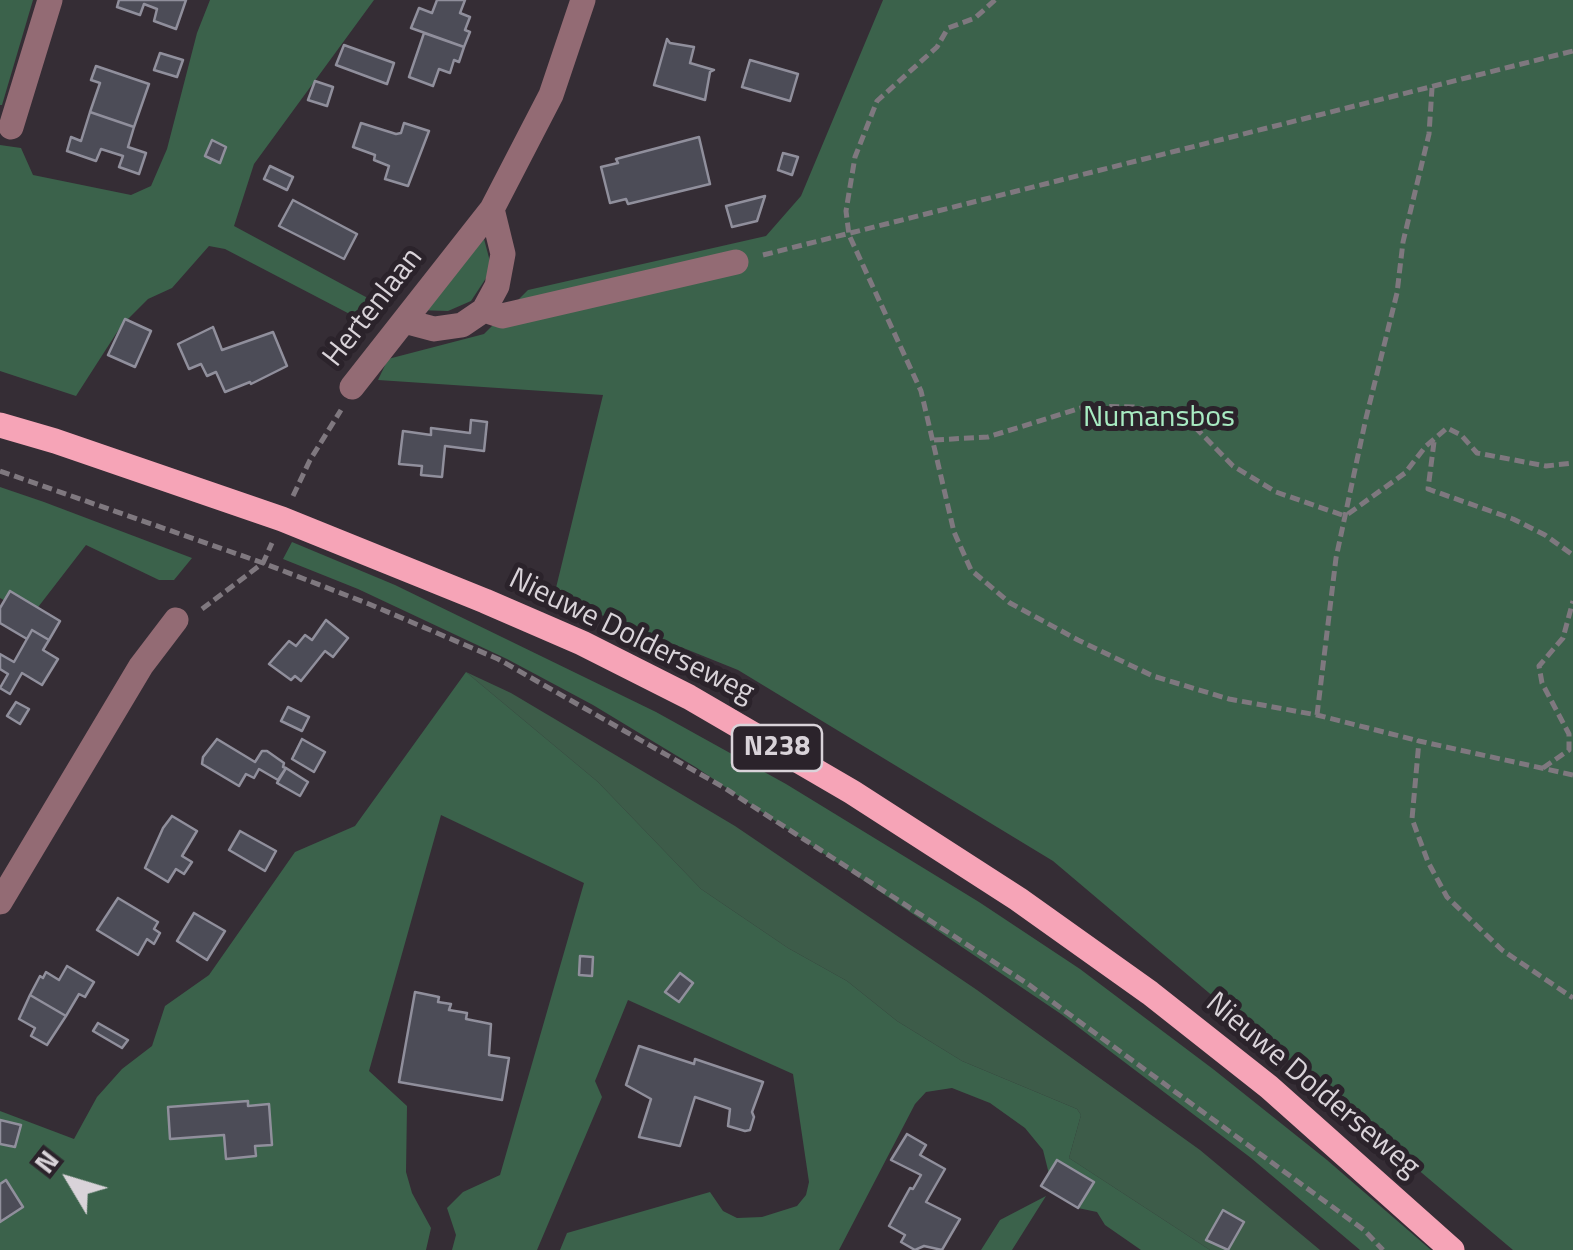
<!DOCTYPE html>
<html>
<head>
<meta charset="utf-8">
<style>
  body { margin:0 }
  #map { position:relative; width:1573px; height:1250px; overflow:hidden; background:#352d35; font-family:"Titillium Web",sans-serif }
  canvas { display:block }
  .north { position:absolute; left:20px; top:1130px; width:100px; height:100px; -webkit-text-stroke:8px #2b232b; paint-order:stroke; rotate:308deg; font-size:28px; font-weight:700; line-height:40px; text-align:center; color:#d9d3d9 }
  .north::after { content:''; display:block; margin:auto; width:35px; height:45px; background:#d9d3d9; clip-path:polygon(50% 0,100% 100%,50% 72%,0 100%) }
</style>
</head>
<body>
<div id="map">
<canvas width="1573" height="1250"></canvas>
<div class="north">N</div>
</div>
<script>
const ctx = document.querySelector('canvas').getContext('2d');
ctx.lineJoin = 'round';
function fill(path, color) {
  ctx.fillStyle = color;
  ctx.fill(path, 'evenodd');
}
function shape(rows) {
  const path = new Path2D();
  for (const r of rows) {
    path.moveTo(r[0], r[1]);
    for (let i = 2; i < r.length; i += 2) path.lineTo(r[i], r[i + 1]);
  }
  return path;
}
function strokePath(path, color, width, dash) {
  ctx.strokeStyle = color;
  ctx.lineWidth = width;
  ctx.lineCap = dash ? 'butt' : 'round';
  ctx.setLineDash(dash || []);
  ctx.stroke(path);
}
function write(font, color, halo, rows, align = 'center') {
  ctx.font = font + ' "Titillium Web",sans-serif';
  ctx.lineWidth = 10;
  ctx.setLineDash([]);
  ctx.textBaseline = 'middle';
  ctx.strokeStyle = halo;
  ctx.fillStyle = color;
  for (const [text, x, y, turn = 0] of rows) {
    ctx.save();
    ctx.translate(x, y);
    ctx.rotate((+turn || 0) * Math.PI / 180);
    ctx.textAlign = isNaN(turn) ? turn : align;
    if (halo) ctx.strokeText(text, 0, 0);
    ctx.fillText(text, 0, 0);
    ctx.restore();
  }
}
const green = shape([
  [466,672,511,693,735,826,977,990,1200,1150,1320,1250,1210,1250,1069,1158,1081,1115,1077,1109,962,1061,897,1021,847,981,788,948,701,889,598,782]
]);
const forest = shape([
  [0,0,33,0,2,105,0,105],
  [210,0,374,0,254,164,234,226,377,303,365,322,225,249,209,246,172,288,148,299,121,326,76,396,0,371,0,145,21,148,33,175,131,195,151,186,167,149,197,33],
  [883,0,1573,0,1573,1250,1513,1250,1053,861,738,670,554,596,603,395,378,380,388,359,484,334,528,290,766,236,801,196],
  [484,239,492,269,471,301,448,311,417,310],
  [0,487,44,502,192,558,174,580,159,580,86,545,32,615,0,598],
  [292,542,395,585,656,712,786,784,979,902,1080,969,1213,1069,1327,1160,1431,1250,1360,1250,1251,1158,1061,1014,697,768,593,705,507,659,358,589,283,559],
  [466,672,598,782,701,889,788,948,847,981,897,1021,962,1061,1077,1109,1081,1115,1069,1158,1210,1250,1141,1250,1105,1225,1097,1212,1078,1208,1093,1182,1057,1160,1049,1174,1043,1150,1025,1128,990,1103,952,1088,926,1092,915,1104,839,1250,560,1250,567,1233,710,1192,723,1211,737,1218,762,1217,797,1206,806,1195,809,1182,793,1074,628,1000,595,1081,602,1097,537,1250,452,1250,456,1235,447,1208,463,1192,500,1175,584,883,441,815,369,1071,407,1106,406,1172,412,1193,431,1228,426,1250,0,1250,0,1111,74,1139,97,1097,122,1069,152,1046,165,1006,209,975,295,852,355,826],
  [1046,1196,1012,1250,981,1250,1000,1220]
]);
const building = shape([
  [119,0,186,0,176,29,154,21,157,9,144,4,140,15,117,7,119,0],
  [437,0,465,0,460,13,470,17,465,30,470,32,464,47,411,28,419,8,432,13,437,0],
  [424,33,464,47,459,62,454,60,450,73,439,69,433,86,409,77,424,33],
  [667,39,670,43,694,47,690,63,714,70,710,72,705,100,654,85,667,39],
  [344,45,394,63,387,84,336,65,344,45],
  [160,53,183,60,177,77,154,70,160,53],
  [750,60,798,74,790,101,742,87,750,60],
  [96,66,149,84,134,127,90,112,100,83,91,80,96,66],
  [315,81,333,87,327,106,308,100,315,81],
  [90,112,134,127,128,147,146,153,139,174,119,167,123,156,101,149,96,161,67,151,71,137,81,141,90,112],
  [361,123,396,134,401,133,404,123,429,131,408,186,385,179,389,166,374,160,375,155,353,147,361,123],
  [699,137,710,184,628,204,626,199,610,203,601,167,618,163,616,159,699,137],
  [212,140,226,147,220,163,205,156,212,140],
  [783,153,798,157,792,175,778,170,783,153],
  [270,166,293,177,287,190,264,179,270,166],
  [765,196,757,221,732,227,726,206,765,196],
  [293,200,357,234,344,259,279,226,293,200],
  [125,319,151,331,135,367,108,355,125,319],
  [213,327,222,350,273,332,287,366,251,384,250,382,225,392,216,372,207,376,201,364,189,369,178,344,213,327],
  [471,420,487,422,484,451,445,446,442,477,421,475,422,466,399,464,403,431,431,435,431,428,470,433,471,420],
  [10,591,60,621,49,640,32,630,27,639,0,623,0,608,10,591],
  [326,620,348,638,333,657,325,651,301,681,295,676,291,680,269,664,289,641,296,646,305,635,312,640,326,620],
  [32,630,49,640,43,650,58,659,42,685,22,673,10,694,0,688,8,674,0,669,0,654,14,662,32,630],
  [16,702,29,709,20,724,7,716,16,702],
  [288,707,309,717,302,731,281,721,288,707],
  [217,739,255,762,262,751,267,751,284,763,283,767,286,768,278,780,259,769,254,778,246,774,239,786,202,764,203,757,217,739],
  [302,739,325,752,314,772,292,759,302,739],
  [286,768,308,782,300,796,277,783,286,768],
  [172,816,197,831,182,856,192,862,184,874,176,869,168,882,145,868,163,828,172,816],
  [240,831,276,851,265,871,229,850,240,831],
  [118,898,158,922,154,929,160,933,154,944,147,939,138,955,97,930,118,898],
  [194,913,225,931,207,960,177,941,194,913],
  [580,956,593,957,592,976,579,975,580,956],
  [67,966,94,982,85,997,79,994,66,1016,30,995,40,976,43,978,46,972,59,980,67,966],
  [680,973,693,983,679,1002,665,992,680,973],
  [415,992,439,997,438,1002,451,1004,449,1010,467,1013,466,1019,491,1024,489,1055,509,1058,502,1100,399,1082,415,992],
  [30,995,66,1016,47,1045,31,1036,35,1028,19,1019,30,995],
  [98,1023,128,1040,122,1048,93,1031,98,1023],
  [639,1046,694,1064,695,1059,763,1082,752,1112,754,1117,750,1130,745,1131,728,1126,730,1109,695,1097,680,1146,639,1137,651,1099,626,1085,639,1046],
  [248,1101,248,1106,269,1104,272,1145,255,1146,256,1156,226,1159,224,1135,170,1139,168,1107,248,1101],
  [0,1120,21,1125,15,1147,0,1144,0,1120],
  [907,1134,926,1145,920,1155,945,1169,926,1202,960,1219,942,1250,924,1246,915,1250,901,1242,905,1235,889,1226,910,1188,913,1189,921,1175,891,1160,907,1134],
  [1057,1160,1094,1182,1078,1208,1041,1186,1057,1160],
  [6,1180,23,1207,0,1222,0,1184,6,1180],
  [1223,1210,1244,1222,1228,1250,1206,1240,1223,1210]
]);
const path = shape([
  [995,0,975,18,948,28,937,47,877,101,855,157,846,211,849,235,921,391,954,532,971,570,1010,603,1078,640,1153,676,1229,699,1317,715,1419,741],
  [763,255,1573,51],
  [934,440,988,437,1087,406,1134,407,1188,420,1233,466,1276,492,1345,516],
  [1434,442,1428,489,1513,519,1545,535,1573,555],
  [0,471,263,563,369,604,498,659,723,787,1028,984,1364,1230,1383,1250],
  [293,496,310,460,341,410],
  [1348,514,1405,473,1426,446,1447,428,1461,435,1477,453,1546,466,1573,463],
  [202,609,263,563,272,543],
  [1317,715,1336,558,1366,418,1397,293,1403,242,1429,134,1432,88],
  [1543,768,1569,750,1569,734,1542,683,1539,666,1563,638,1573,601],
  [1573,775,1419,741,1412,819,1428,862,1447,897,1502,950,1573,998]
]);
const minor = shape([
  [11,127,50,0],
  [484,310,502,316,736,262],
  [404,321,434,329,462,325,484,310,497,286,503,254,492,209],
  [352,387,492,209,551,95,583,0],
  [0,902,141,666,176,620]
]);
const major = shape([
  [0,425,55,441,282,519,485,601,582,643,689,697,852,792,1018,899,1150,993,1269,1087,1452,1250]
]);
const shields = [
  [777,748,90]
];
const shieldNames = [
  ["N238",777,748]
];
const streetNames = [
  ["Hertenlaan",374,308,-52],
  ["Nieuwe Dolderseweg",631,637,26],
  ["Nieuwe Dolderseweg",1312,1086,40]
];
const parkNames = [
  ["Numansbos",1159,419]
];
fill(green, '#3d5c49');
fill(forest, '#3b624b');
fill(building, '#4c4c57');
strokePath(building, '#908f9c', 2.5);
strokePath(path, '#7f787f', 5, [10, 5]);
strokePath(minor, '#936b74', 25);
strokePath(major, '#f6a4b7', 25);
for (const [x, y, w] of shields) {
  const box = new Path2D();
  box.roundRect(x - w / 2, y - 23, w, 46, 8);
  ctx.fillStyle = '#2b232b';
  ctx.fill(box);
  strokePath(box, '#d9d3d9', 2.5);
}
write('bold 28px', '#d9d3d9', null, shieldNames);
write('30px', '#d9d3d9', '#2b232b', streetNames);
write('30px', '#a8ebc2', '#2b232b', parkNames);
</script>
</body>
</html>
